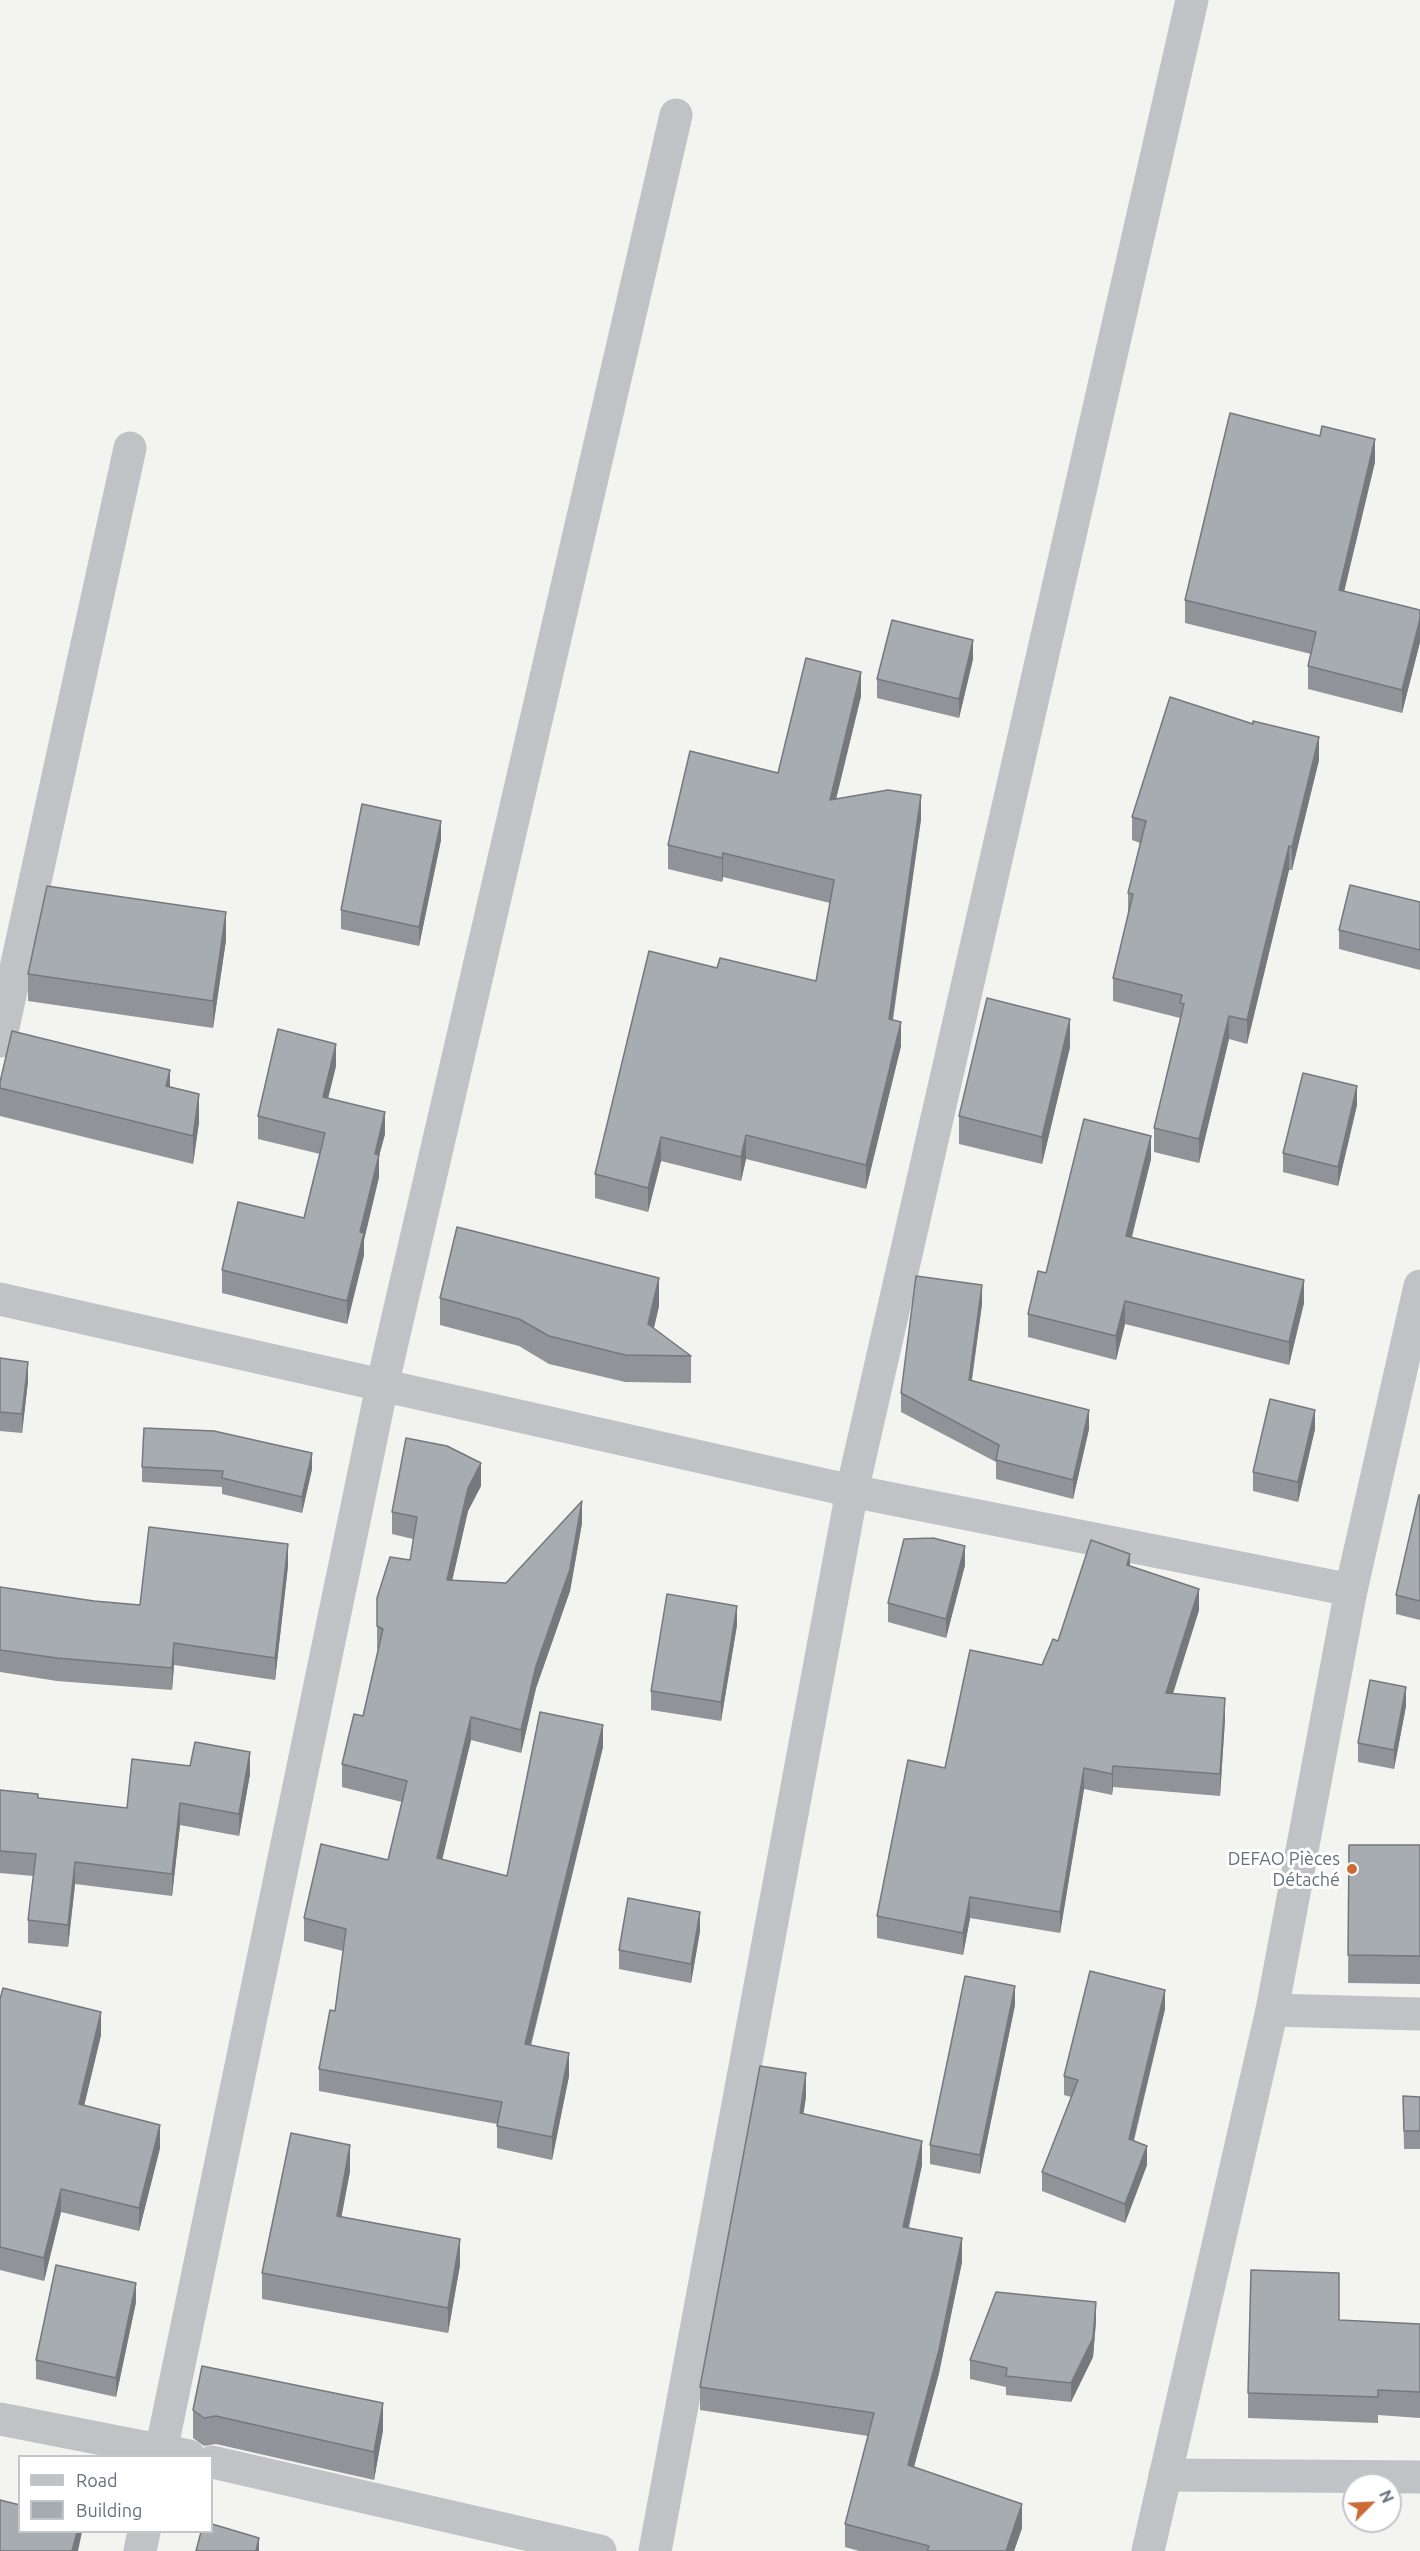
<!DOCTYPE html>
<html>
<head>
<meta charset="utf-8">
<style>
  body { margin:0 }
  #map { position:relative; width:1420px; height:2551px; overflow:hidden; background:#f3f3f0; font-family:Ubuntu,sans-serif }
  canvas { display:block }
  .legend { position:absolute; left:18px; top:2455px; width:195px; height:78px; box-sizing:border-box; background:#fff; border:2px solid #c2c6cb; margin:0; padding:8px 10px; list-style:none; font-size:18px; color:#66707d }
  .legend li { display:flex; align-items:center; gap:12px; height:30px }
  .legend b { width:30px; border:2px solid #c2c6cb }
  .north { position:absolute; left:1342px; top:2473px; width:60px; height:60px; box-sizing:border-box; background:#fff; border:2px solid #c2c6cb; border-radius:50%; rotate:66deg; font-size:16px; font-weight:700; line-height:24px; text-align:center; color:#66707d }
  .north::after { content:''; display:block; margin:auto; width:21px; height:27px; background:#ce6a35; clip-path:polygon(50% 0,100% 100%,50% 72%,0 100%) }
</style>
</head>
<body>
<div id="map">
<canvas width="1420" height="2551"></canvas>
<ul class="legend">
<li><b style="height:8px;background:#c0c2c5"></b>Road</li>
<li><b style="height:16px;background:#a7acb1"></b>Building</li>
</ul>
<div class="north">N</div>
</div>
<script>
const ctx = document.querySelector('canvas').getContext('2d');
ctx.lineJoin = 'round';
function shape(rows) {
  const path = new Path2D();
  for (const r of rows) {
    path.moveTo(r[0], r[1]);
    for (let i = 2; i < r.length; i += 2) path.lineTo(r[i], r[i + 1]);
  }
  return path;
}
function strokePath(path, color, width, dash) {
  ctx.strokeStyle = color;
  ctx.lineWidth = width;
  ctx.lineCap = dash ? 'butt' : 'round';
  ctx.setLineDash(dash || []);
  ctx.stroke(path);
}
function fill(path, color) {
  ctx.fillStyle = color;
  ctx.fill(path, 'evenodd');
}
function write(font, color, halo, rows, align = 'center') {
  ctx.font = font + ' Ubuntu,sans-serif';
  ctx.lineWidth = 6;
  ctx.setLineDash([]);
  ctx.textBaseline = 'middle';
  ctx.strokeStyle = halo;
  ctx.fillStyle = color;
  for (const [text, x, y, turn = 0] of rows) {
    ctx.save();
    ctx.translate(x, y);
    ctx.rotate((+turn || 0) * Math.PI / 180);
    ctx.textAlign = isNaN(turn) ? turn : align;
    if (halo) ctx.strokeText(text, 0, 0);
    ctx.fillText(text, 0, 0);
    ctx.restore();
  }
}
const minor = shape([
  [0,1041,130,448],
  [0,1299,852,1491,1351,1590],
  [1272,2010,1420,2014],
  [0,2419,189,2456],
  [160,2456,382,1386,676,115],
  [212,2462,600,2551],
  [1165,2475,1420,2477],
  [140,2551,144,2532],
  [655,2551,852,1491,1192,0]
]);
const tertiary = shape([
  [1148,2551,1272,2010,1351,1590,1420,1286]
]);
const wall = shape([
  [1375,462,1344,591,1420,610,1420,642,1402,713,1308,689,1308,666,1311,654,1185,623,1185,600],
  [973,659,959,718,877,698,877,679],
  [861,696,836,799,921,819,893,1020,901,1046,866,1189,746,1159,741,1181,661,1161,648,1212,595,1198,595,1174,717,968,816,981,830,903,723,877,722,882,668,869,668,845,778,773],
  [1319,760,1292,870,1289,870,1247,1044,1229,1039,1199,1163,1154,1152,1154,1128,1180,1018,1113,1001,1113,978,1128,914,1128,893,1140,843,1132,840,1132,817],
  [441,840,419,946,341,929,341,910],
  [1420,902,1420,970,1339,949,1339,930],
  [226,940,213,1028,28,1001,28,974],
  [1070,1047,1042,1164,959,1144,959,1116],
  [336,1066,328,1098,385,1134,379,1156,379,1177,364,1240,364,1255,347,1324,222,1293,222,1270,304,1218,320,1154,258,1139,258,1116],
  [0,1082,170,1087,199,1122,193,1164,0,1116],
  [1357,1105,1338,1186,1283,1172,1283,1153],
  [1151,1159,1132,1237,1304,1303,1289,1365,1125,1324,1116,1360,1028,1337,1028,1314,1046,1273],
  [440,1298,659,1306,654,1328,691,1356,691,1383,625,1382,549,1364,519,1346,440,1325],
  [982,1304,972,1380,1089,1429,1073,1499,996,1479,996,1462,901,1412,901,1393],
  [0,1358,28,1381,22,1433,0,1431],
  [1315,1429,1298,1502,1253,1491,1253,1472],
  [142,1467,312,1469,302,1513,222,1494,222,1487,142,1482],
  [481,1486,468,1511,452,1581,506,1583,582,1523,570,1591,536,1688,521,1753,471,1740,442,1860,507,1876,603,1747,531,2046,569,2076,552,2160,497,2148,497,2124,319,2091,319,2069,335,2011,343,1951,304,1941,304,1918,388,1860,402,1802,342,1787,342,1764,363,1716,379,1649,377,1649,377,1598,410,1560,413,1539,392,1534,392,1512],
  [1420,1495,1420,1620,1396,1614,1396,1595],
  [965,1565,946,1638,888,1622,888,1603],
  [288,1566,275,1680,174,1665,172,1690,57,1681,0,1672,0,1587,94,1601,140,1605],
  [1130,1566,1199,1610,1173,1694,1225,1719,1220,1796,1113,1787,1112,1795,1084,1789,1060,1933,970,1918,963,1955,877,1938,877,1916,945,1768,1042,1665,1058,1641],
  [737,1625,721,1721,651,1710,651,1691],
  [1406,1706,1394,1769,1358,1762,1358,1743],
  [250,1774,239,1836,180,1825,172,1896,75,1884,68,1947,28,1943,28,1920,33,1876,0,1873,0,1790,38,1798,127,1808],
  [1349,1845,1420,1845,1420,1984,1348,1983],
  [700,1931,691,1983,619,1969,619,1950],
  [0,1999,101,2035,84,2106,160,2148,139,2231,61,2212,44,2281,0,2270],
  [1015,2005,980,2174,930,2164,930,2145],
  [1165,2009,1134,2141,1147,2165,1125,2223,1042,2191,1042,2172,1071,2097,1064,2095,1064,2076],
  [1403,2096,1420,2097,1420,2149,1404,2149],
  [806,2097,803,2114,922,2165,909,2228,962,2262,939,2373,914,2467,1022,2528,1014,2551,859,2551,845,2547,845,2524,868,2436,700,2410,700,2387],
  [350,2171,341,2217,460,2265,448,2333,262,2299,262,2273],
  [136,2302,116,2397,36,2379,36,2360],
  [1339,2320,1420,2324,1420,2418,1378,2415,1378,2423,1248,2418,1248,2393],
  [1096,2321,1093,2357,1071,2402,1006,2395,1006,2387,970,2379,970,2360],
  [193,2410,383,2430,374,2480,216,2444,204,2446,193,2438]
]);
const shadedWall = shape([
  [1375,439,1375,462,1339,613,1339,590],
  [1420,619,1420,642,1402,713,1402,690],
  [973,640,973,659,959,718,959,699],
  [861,672,861,696,830,824,830,800],
  [1319,737,1319,760,1292,870,1292,847],
  [921,795,921,819,889,1043,889,1019],
  [441,821,441,840,419,946,419,927],
  [1289,846,1289,870,1247,1044,1247,1020],
  [723,853,723,877,722,882,722,858],
  [226,912,226,940,213,1028,213,1001],
  [1229,1016,1229,1039,1199,1163,1199,1139],
  [1070,1019,1070,1047,1042,1164,1042,1137],
  [901,1022,901,1046,866,1189,866,1165],
  [336,1044,336,1066,323,1119,323,1097],
  [170,1070,170,1098,166,1086],
  [1357,1086,1357,1105,1338,1186,1338,1167],
  [199,1094,199,1122,193,1164,193,1136],
  [385,1112,385,1134,379,1156,379,1177,364,1240,364,1255,347,1324,347,1301,375,1154],
  [746,1135,746,1159,741,1181,741,1157],
  [1151,1136,1151,1159,1126,1259,1126,1236],
  [661,1137,661,1161,648,1212,648,1188],
  [659,1278,659,1306,648,1352,648,1324],
  [1304,1280,1304,1303,1289,1365,1289,1342],
  [982,1285,982,1304,969,1399,969,1380],
  [1125,1301,1125,1324,1116,1360,1116,1336],
  [28,1362,28,1381,22,1433,22,1414],
  [1089,1410,1089,1429,1073,1499,1073,1480],
  [1315,1410,1315,1429,1298,1502,1298,1482],
  [312,1453,312,1469,302,1513,302,1497],
  [481,1463,481,1486,468,1511,447,1603,447,1580,468,1488],
  [582,1501,582,1523,570,1591,536,1688,521,1753,521,1730,536,1666],
  [288,1544,288,1566,275,1680,275,1658],
  [965,1546,965,1565,946,1638,946,1619],
  [1130,1554,1130,1575,1127,1565],
  [1199,1589,1199,1610,1166,1715,1166,1693],
  [737,1606,737,1625,721,1721,721,1702],
  [174,1643,174,1665,172,1690,172,1668],
  [1406,1687,1406,1706,1394,1769,1394,1750],
  [1225,1698,1225,1719,1220,1796,1220,1774],
  [471,1717,471,1740,437,1881,437,1858],
  [603,1725,603,1747,525,2067,525,2044],
  [250,1752,250,1774,239,1836,239,1814],
  [1113,1766,1113,1787,1112,1795,1112,1774],
  [1084,1768,1084,1789,1060,1933,1060,1912],
  [180,1803,180,1825,172,1896,172,1874],
  [75,1862,75,1884,68,1947,68,1925],
  [970,1897,970,1918,963,1955,963,1933],
  [700,1912,700,1931,691,1983,691,1964],
  [1015,1986,1015,2005,980,2174,980,2155],
  [1165,1990,1165,2009,1129,2158,1129,2139],
  [101,2012,101,2035,79,2127,79,2104],
  [569,2053,569,2076,552,2160,552,2137],
  [806,2073,806,2097,800,2137,800,2113],
  [160,2125,160,2148,139,2231,139,2208],
  [922,2141,922,2165,903,2250,903,2227],
  [350,2145,350,2171,337,2241,337,2216],
  [1147,2146,1147,2165,1125,2223,1125,2204],
  [61,2189,61,2212,44,2281,44,2258],
  [962,2238,962,2262,939,2373,908,2489,908,2465],
  [460,2239,460,2265,448,2333,448,2308],
  [136,2283,136,2302,116,2397,116,2378],
  [1096,2302,1096,2321,1093,2357,1071,2402,1071,2383],
  [383,2403,383,2430,374,2480,374,2452],
  [1022,2504,1022,2528,1014,2551,1006,2551],
  [77,2532,82,2532,78,2551,72,2551],
  [259,2538,259,2551,256,2551]
]);
const building = shape([
  [1230,413,1320,436,1322,426,1375,439,1339,590,1420,610,1420,619,1402,690,1308,666,1316,632,1185,600,1230,413],
  [892,620,973,640,959,699,877,679,892,620],
  [806,658,861,672,830,800,888,790,921,795,889,1019,901,1022,866,1165,746,1135,741,1157,661,1137,648,1188,595,1174,649,951,717,968,720,958,816,981,834,880,723,853,722,858,668,845,690,751,778,773,806,658],
  [1170,697,1253,724,1253,721,1319,737,1292,847,1289,846,1247,1020,1229,1016,1199,1139,1154,1128,1184,1004,1180,1003,1182,995,1113,978,1133,894,1128,893,1146,821,1132,817,1170,697],
  [362,804,441,821,419,927,341,910,362,804],
  [1350,885,1420,902,1420,950,1339,930,1350,885],
  [47,886,226,912,213,1001,28,974,47,886],
  [987,998,1070,1019,1042,1137,959,1116,987,998],
  [278,1029,336,1044,323,1097,385,1112,375,1154,379,1155,360,1232,364,1233,347,1301,222,1270,238,1202,304,1218,325,1133,258,1116,278,1029],
  [12,1031,170,1070,166,1086,199,1094,193,1136,0,1088,0,1082,12,1031],
  [1303,1073,1357,1086,1338,1167,1283,1153,1303,1073],
  [1084,1119,1151,1136,1126,1236,1304,1280,1289,1342,1125,1301,1116,1336,1028,1314,1038,1271,1046,1273,1084,1119],
  [457,1227,659,1278,648,1324,691,1356,625,1355,549,1336,519,1319,440,1298,457,1227],
  [916,1276,982,1285,969,1380,1089,1410,1073,1480,996,1460,999,1445,901,1393,916,1276],
  [0,1358,28,1362,22,1414,0,1412,0,1358],
  [1270,1399,1315,1410,1298,1482,1253,1472,1270,1399],
  [144,1428,214,1431,312,1453,302,1497,222,1478,223,1471,142,1467,144,1428],
  [406,1438,447,1446,481,1463,468,1488,447,1580,506,1583,582,1501,570,1569,536,1666,521,1730,471,1717,437,1858,507,1876,540,1712,603,1725,525,2044,569,2053,552,2137,497,2126,502,2102,319,2069,330,2010,335,2011,346,1929,304,1918,321,1844,388,1860,407,1781,342,1764,354,1714,363,1716,383,1629,377,1626,377,1598,390,1557,410,1560,417,1517,392,1512,406,1438],
  [1419,1495,1420,1495,1420,1601,1396,1595,1419,1495],
  [149,1527,288,1544,275,1658,174,1643,172,1668,57,1658,0,1650,0,1587,94,1601,140,1605,149,1527],
  [933,1538,965,1546,946,1619,888,1603,904,1539,933,1538],
  [1091,1540,1130,1554,1127,1565,1199,1589,1166,1693,1225,1698,1220,1774,1113,1766,1112,1774,1084,1768,1060,1912,970,1897,963,1933,877,1916,908,1760,945,1768,970,1650,1042,1665,1053,1639,1058,1641,1091,1540],
  [667,1594,737,1606,721,1702,651,1691,667,1594],
  [1370,1680,1406,1687,1394,1750,1358,1743,1370,1680],
  [195,1742,250,1752,239,1814,180,1803,172,1874,75,1862,68,1925,28,1920,36,1854,0,1851,0,1790,38,1794,38,1798,127,1808,132,1759,190,1766,195,1742],
  [1349,1845,1420,1845,1420,1956,1348,1955,1349,1845],
  [628,1898,700,1912,691,1964,619,1950,628,1898],
  [1090,1971,1165,1990,1129,2139,1147,2146,1125,2204,1042,2172,1078,2080,1064,2076,1090,1971],
  [965,1976,1015,1986,980,2155,930,2145,965,1976],
  [3,1988,101,2012,79,2104,160,2125,139,2208,61,2189,44,2258,0,2247,0,1999,3,1988],
  [760,2066,806,2073,800,2113,922,2141,903,2227,962,2238,939,2350,908,2465,1022,2504,1006,2551,927,2551,929,2546,845,2524,874,2413,700,2387,760,2066],
  [1403,2096,1420,2097,1420,2131,1404,2131,1403,2096],
  [291,2133,350,2145,337,2216,460,2239,448,2308,262,2273,291,2133],
  [56,2265,136,2283,116,2378,36,2360,56,2265],
  [1251,2270,1339,2273,1339,2320,1420,2324,1420,2392,1378,2390,1378,2397,1248,2393,1251,2270],
  [996,2292,1096,2302,1093,2338,1071,2383,1006,2376,1007,2368,970,2360,996,2292],
  [202,2366,383,2403,374,2452,216,2416,204,2418,193,2410,202,2366],
  [0,2500,20,2505,20,2532,77,2532,72,2551,0,2551,0,2500],
  [212,2524,259,2538,256,2551,196,2551,201,2532,212,2532,212,2524]
]);
const markers = [
  [1352,1869,6,"#ce6a35"]
];
const poiNames = [
  ["DEFAO Pièces",1340,1859],
  ["Détaché",1340,1880]
];
strokePath(minor, '#c0c2c5', 33);
strokePath(tertiary, '#c0c2c5', 33);
fill(wall, '#909498');
fill(shadedWall, '#75787c');
fill(building, '#a7acb1');
strokePath(building, '#75787c', 1.5);
for (const [x, y, r, color] of markers) {
  const dot = new Path2D();
  dot.arc(x, y, r, 0, 2 * Math.PI);
  ctx.fillStyle = color;
  ctx.fill(dot);
  strokePath(dot, '#fff', 2);
}
write('18px', '#66707d', '#fff', poiNames, 'right');
</script>
</body>
</html>
